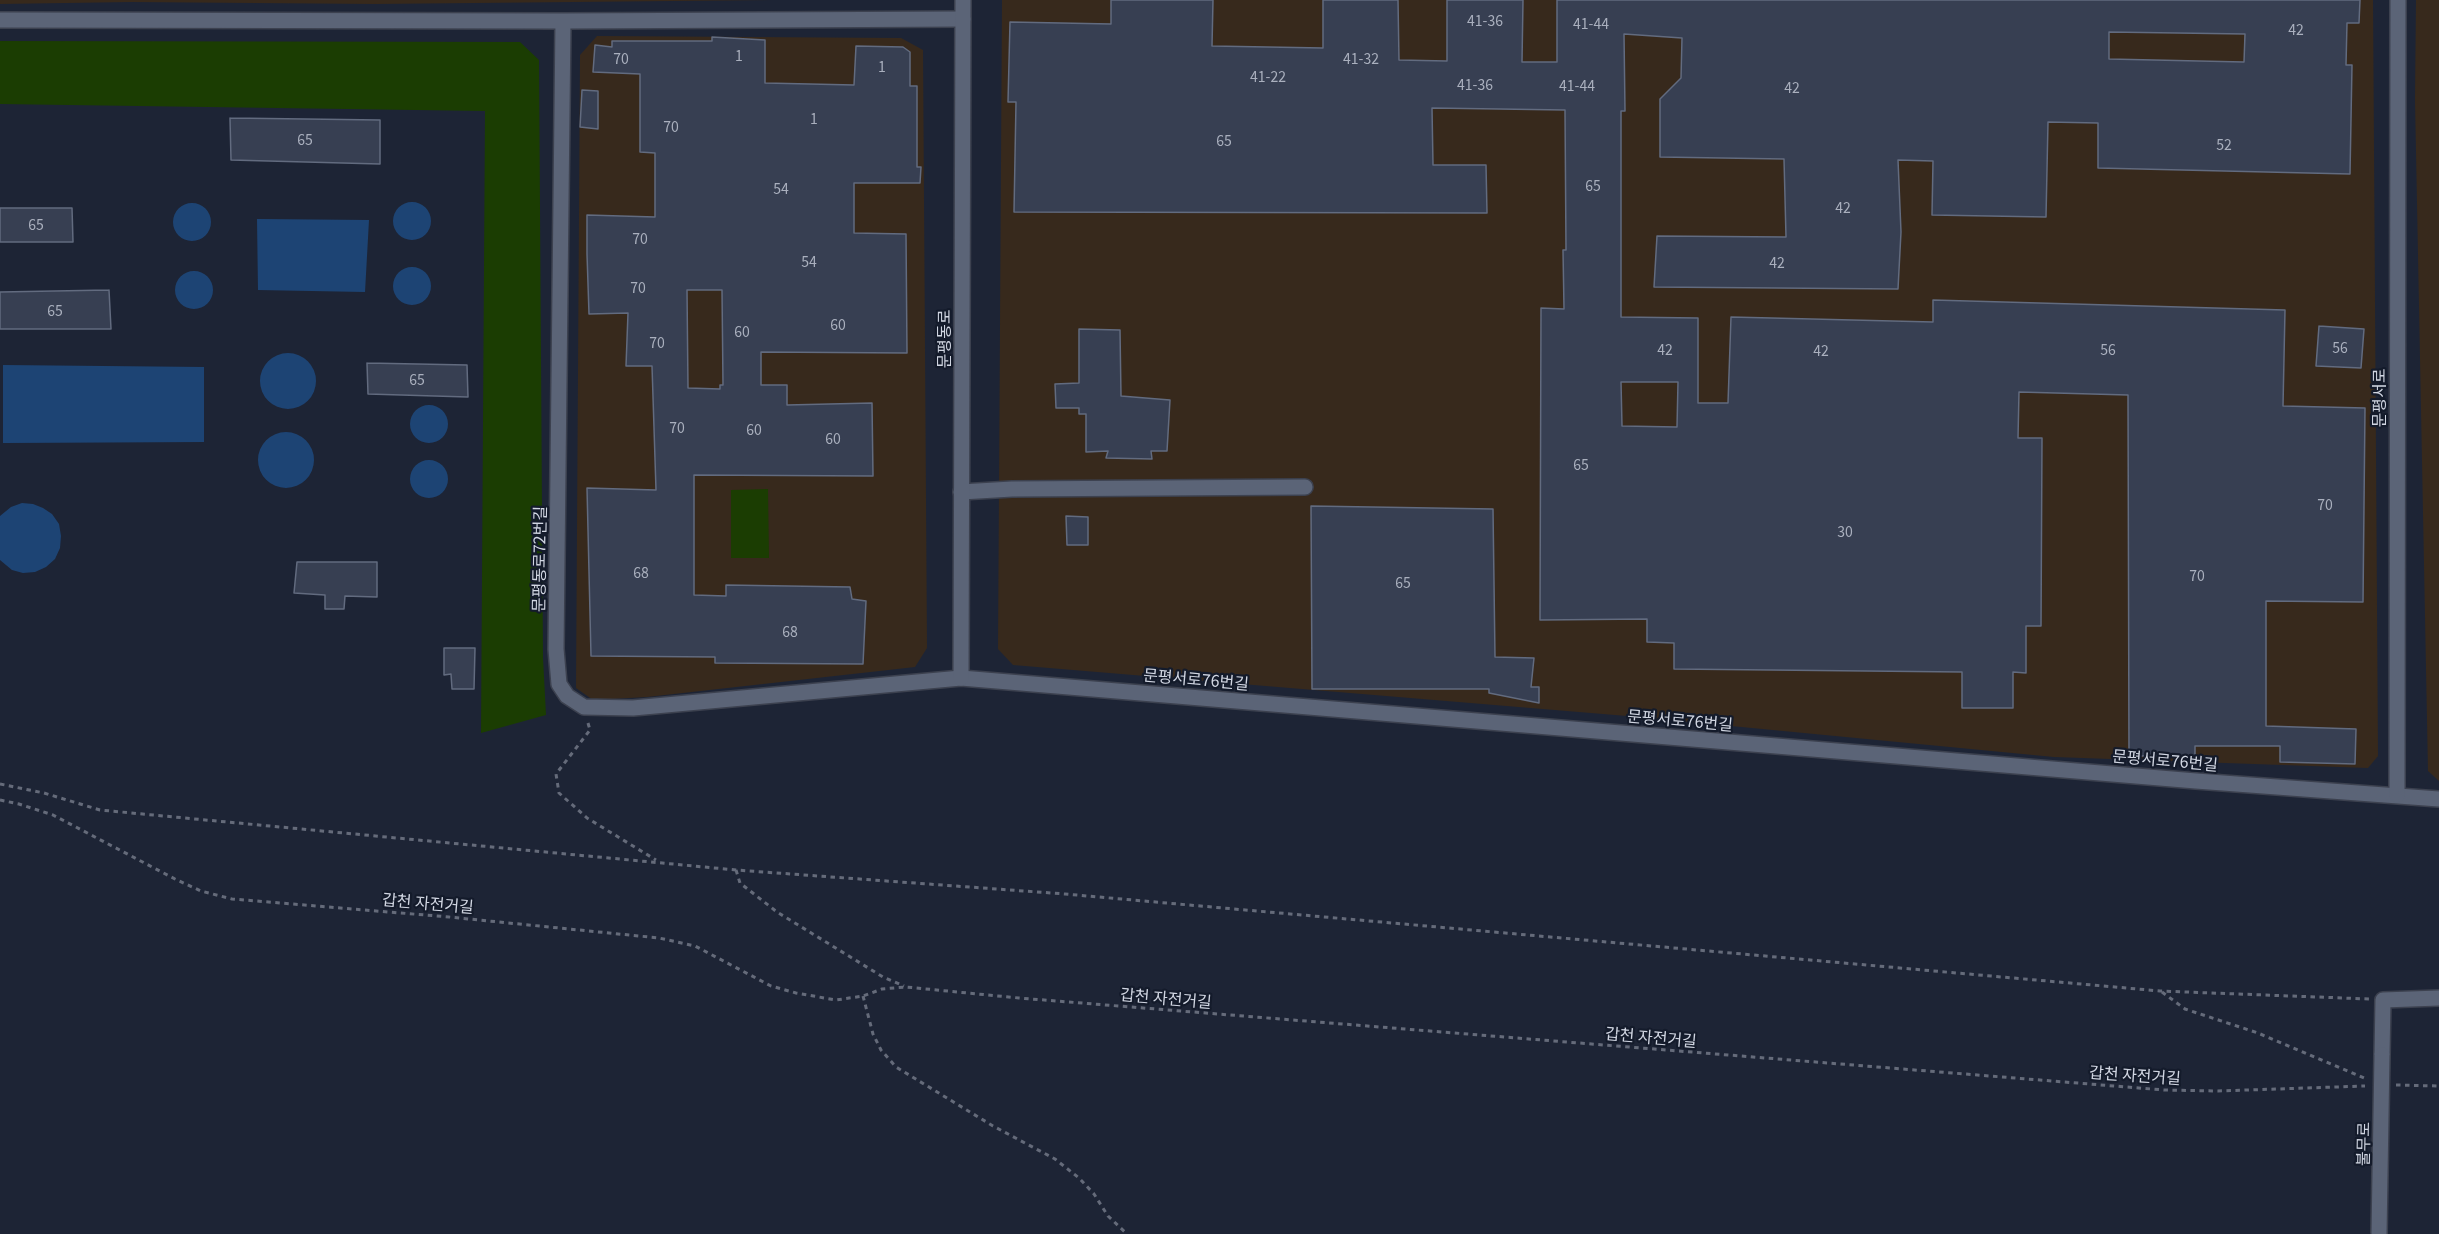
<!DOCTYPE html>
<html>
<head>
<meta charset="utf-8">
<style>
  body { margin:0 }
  canvas { display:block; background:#1d2435 }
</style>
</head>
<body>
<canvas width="2439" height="1234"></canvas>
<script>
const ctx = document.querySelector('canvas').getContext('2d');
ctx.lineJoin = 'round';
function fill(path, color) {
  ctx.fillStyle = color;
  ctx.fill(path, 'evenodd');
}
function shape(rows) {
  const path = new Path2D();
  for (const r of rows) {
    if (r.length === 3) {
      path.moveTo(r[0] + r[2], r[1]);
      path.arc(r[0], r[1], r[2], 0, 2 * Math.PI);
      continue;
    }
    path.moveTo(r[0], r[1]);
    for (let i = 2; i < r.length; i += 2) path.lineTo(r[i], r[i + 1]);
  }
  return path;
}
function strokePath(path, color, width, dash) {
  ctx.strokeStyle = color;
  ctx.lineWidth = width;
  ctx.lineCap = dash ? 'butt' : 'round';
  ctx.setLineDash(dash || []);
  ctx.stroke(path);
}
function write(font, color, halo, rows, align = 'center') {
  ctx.font = font + ' Georgia,"Noto Sans KR",serif';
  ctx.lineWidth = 4.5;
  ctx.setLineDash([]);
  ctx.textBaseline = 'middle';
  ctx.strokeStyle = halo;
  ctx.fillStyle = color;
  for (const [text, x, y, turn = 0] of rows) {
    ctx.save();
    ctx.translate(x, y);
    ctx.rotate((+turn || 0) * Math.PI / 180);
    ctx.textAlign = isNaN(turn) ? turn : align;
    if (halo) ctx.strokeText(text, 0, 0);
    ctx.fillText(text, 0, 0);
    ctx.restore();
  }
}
const industrial = shape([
  [0,0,772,0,375,4,131,2,0,4],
  [1002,0,2373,0,2378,756,2368,768,2054,757,1627,716,1013,665,998,649],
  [2416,0,2439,0,2439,781,2428,771,2415,100],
  [597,36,901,38,923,50,927,648,915,667,647,697,593,700,576,688,580,55]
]);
const green = shape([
  [0,41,520,42,539,60,543,658,546,715,481,733,485,111,0,104],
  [768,489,769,558,731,558,731,490]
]);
const water = shape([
  [412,221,19],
  [192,222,19],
  [257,219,369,220,365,292,258,290],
  [412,286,19],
  [194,290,19],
  [288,381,28],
  [3,365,204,367,204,442,3,443],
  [429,424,19],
  [286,460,28],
  [429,479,19],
  [22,503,33,504,43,508,52,514,59,524,61,536,60,548,55,559,46,567,35,572,23,573,12,570,0,560,0,516,11,507]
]);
const building = shape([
  [1111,0,1213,0,1212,46,1323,48,1323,0,1398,0,1399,60,1447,61,1447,0,1523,0,1522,62,1557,62,1557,0,2360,0,2359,23,2347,23,2346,65,2352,65,2350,174,2098,168,2098,123,2048,122,2046,217,1932,215,1933,161,1898,160,1901,232,1898,289,1654,287,1657,236,1786,237,1784,159,1660,157,1660,99,1681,78,1682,38,1624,34,1625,111,1621,111,1621,317,1698,318,1698,403,1728,403,1731,317,1933,322,1933,300,2285,310,2283,406,2365,408,2363,602,2266,601,2266,726,2356,729,2355,764,2280,762,2280,746,2195,746,2195,756,2129,756,2128,395,2019,392,2018,438,2042,438,2041,626,2026,626,2026,673,2013,672,2013,708,1962,708,1962,672,1674,669,1674,643,1647,642,1647,619,1540,620,1541,308,1564,309,1563,250,1566,250,1565,110,1432,108,1433,165,1486,165,1487,213,1014,212,1016,102,1008,102,1010,22,1111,24,1111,0],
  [2109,32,2245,34,2244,62,2109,59,2109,32],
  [1621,382,1678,382,1677,427,1622,426,1621,382],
  [712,37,765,40,765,83,854,85,856,46,903,47,910,52,910,86,917,86,917,167,921,167,920,183,854,183,854,233,906,234,907,353,761,352,761,385,787,385,787,405,872,403,873,476,694,475,694,595,726,596,726,585,850,587,852,599,866,601,863,664,715,663,715,657,591,656,587,488,656,490,652,366,626,366,628,313,589,314,587,254,587,215,655,217,655,153,640,152,640,74,593,72,595,45,612,47,612,41,712,41,712,37],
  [687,290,722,290,723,385,720,385,720,389,688,388,687,290],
  [582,90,598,91,598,129,580,127,582,90],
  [230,118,380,120,380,164,231,160,230,118],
  [0,208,72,208,73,242,0,242,0,208],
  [109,290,111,329,0,329,0,292,109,290],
  [2319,326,2364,329,2361,368,2316,366,2319,326],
  [1079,329,1120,330,1121,396,1170,400,1167,451,1151,451,1152,459,1106,458,1108,451,1086,452,1086,414,1079,414,1079,408,1056,408,1055,384,1079,383,1079,329],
  [367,363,467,365,468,397,368,394,367,363],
  [1311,506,1493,509,1495,657,1534,658,1531,687,1539,687,1539,703,1489,693,1489,689,1312,689,1311,506],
  [1066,516,1088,517,1088,545,1067,545,1066,516],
  [297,562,377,562,377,597,345,596,344,609,325,609,325,595,294,593,297,562],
  [444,648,475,648,474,689,452,689,451,674,444,675,444,648]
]);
const path = shape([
  [588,723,590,730,556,774,559,793,587,818,656,860],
  [0,784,44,793,100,810,736,870,1065,894,2160,991,2369,999],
  [0,800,19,804,53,815,175,879,201,891,232,899,449,917,659,938,695,946,771,986,796,993,836,1000,863,996,882,989,906,987,1019,998,2164,1090,2218,1091,2365,1086],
  [736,870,740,883,777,912,883,977,904,986],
  [2162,992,2185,1009,2258,1033,2364,1078],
  [863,996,873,1034,881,1050,896,1067,993,1126,1055,1159,1079,1178,1094,1194,1108,1216,1127,1234],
  [2396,1085,2439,1086]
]);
const minor = shape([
  [0,20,563,21,963,19],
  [563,21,556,649,559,684,567,696,584,707,633,708,961,678,2196,781,2439,799],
  [961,492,1012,489,1305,487]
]);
const tertiary = shape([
  [2382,1055,2383,1000,2439,998]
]);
const secondary = shape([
  [961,678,963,0],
  [2397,795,2398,0]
]);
const tertiaryBridge = shape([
  [2379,1234,2382,1055]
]);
const numberNames = [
  ["41-36",1485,21],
  ["41-44",1591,24],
  ["42",2296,30],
  ["1",739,56],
  ["70",621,59],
  ["41-32",1361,59],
  ["1",882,67],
  ["41-22",1268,77],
  ["41-36",1475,85],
  ["41-44",1577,86],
  ["42",1792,88],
  ["1",814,119],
  ["70",671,127],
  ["65",305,140],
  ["65",1224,141],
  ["52",2224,145],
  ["65",1593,186],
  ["54",781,189],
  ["42",1843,208],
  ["65",36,225],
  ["70",640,239],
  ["54",809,262],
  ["42",1777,263],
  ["70",638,288],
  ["65",55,311],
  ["60",838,325],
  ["60",742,332],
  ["70",657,343],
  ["56",2340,348],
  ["42",1665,350],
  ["56",2108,350],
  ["42",1821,351],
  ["65",417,380],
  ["70",677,428],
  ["60",754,430],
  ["60",833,439],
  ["65",1581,465],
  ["70",2325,505],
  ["30",1845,532],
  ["68",641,573],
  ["70",2197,576],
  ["65",1403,583],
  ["68",790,632]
];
const streetNames = [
  ["문평동로",944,339,-90],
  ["문평서로",2379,398,-90],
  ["문평동로72번길",539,559,-89],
  ["문평서로76번길",1196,679,5],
  ["문평서로76번길",1680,720,5],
  ["문평서로76번길",2165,760,5],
  ["갑천 자전거길",428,903,5],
  ["갑천 자전거길",1166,998,5],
  ["갑천 자전거길",1651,1037,5],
  ["갑천 자전거길",2135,1075,4],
  ["불무로",2363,1144,-89]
];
fill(industrial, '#37291c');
fill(green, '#1b3d02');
fill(water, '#1d4474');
fill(building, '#373f52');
strokePath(building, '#626b7f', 1.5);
strokePath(minor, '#3c414f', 18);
strokePath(tertiary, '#3c414f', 18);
strokePath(secondary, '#3c414f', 18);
strokePath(path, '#656b7a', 3, [4.5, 4.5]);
strokePath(minor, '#5b6477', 15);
strokePath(tertiary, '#5b6477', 15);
strokePath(secondary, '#5b6477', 15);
strokePath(tertiaryBridge, '#3c414f', 18, []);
strokePath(tertiaryBridge, '#5b6477', 15);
write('14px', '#aab0be', null, numberNames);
write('16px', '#d1d6e2', '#141b2b', streetNames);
</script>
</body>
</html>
